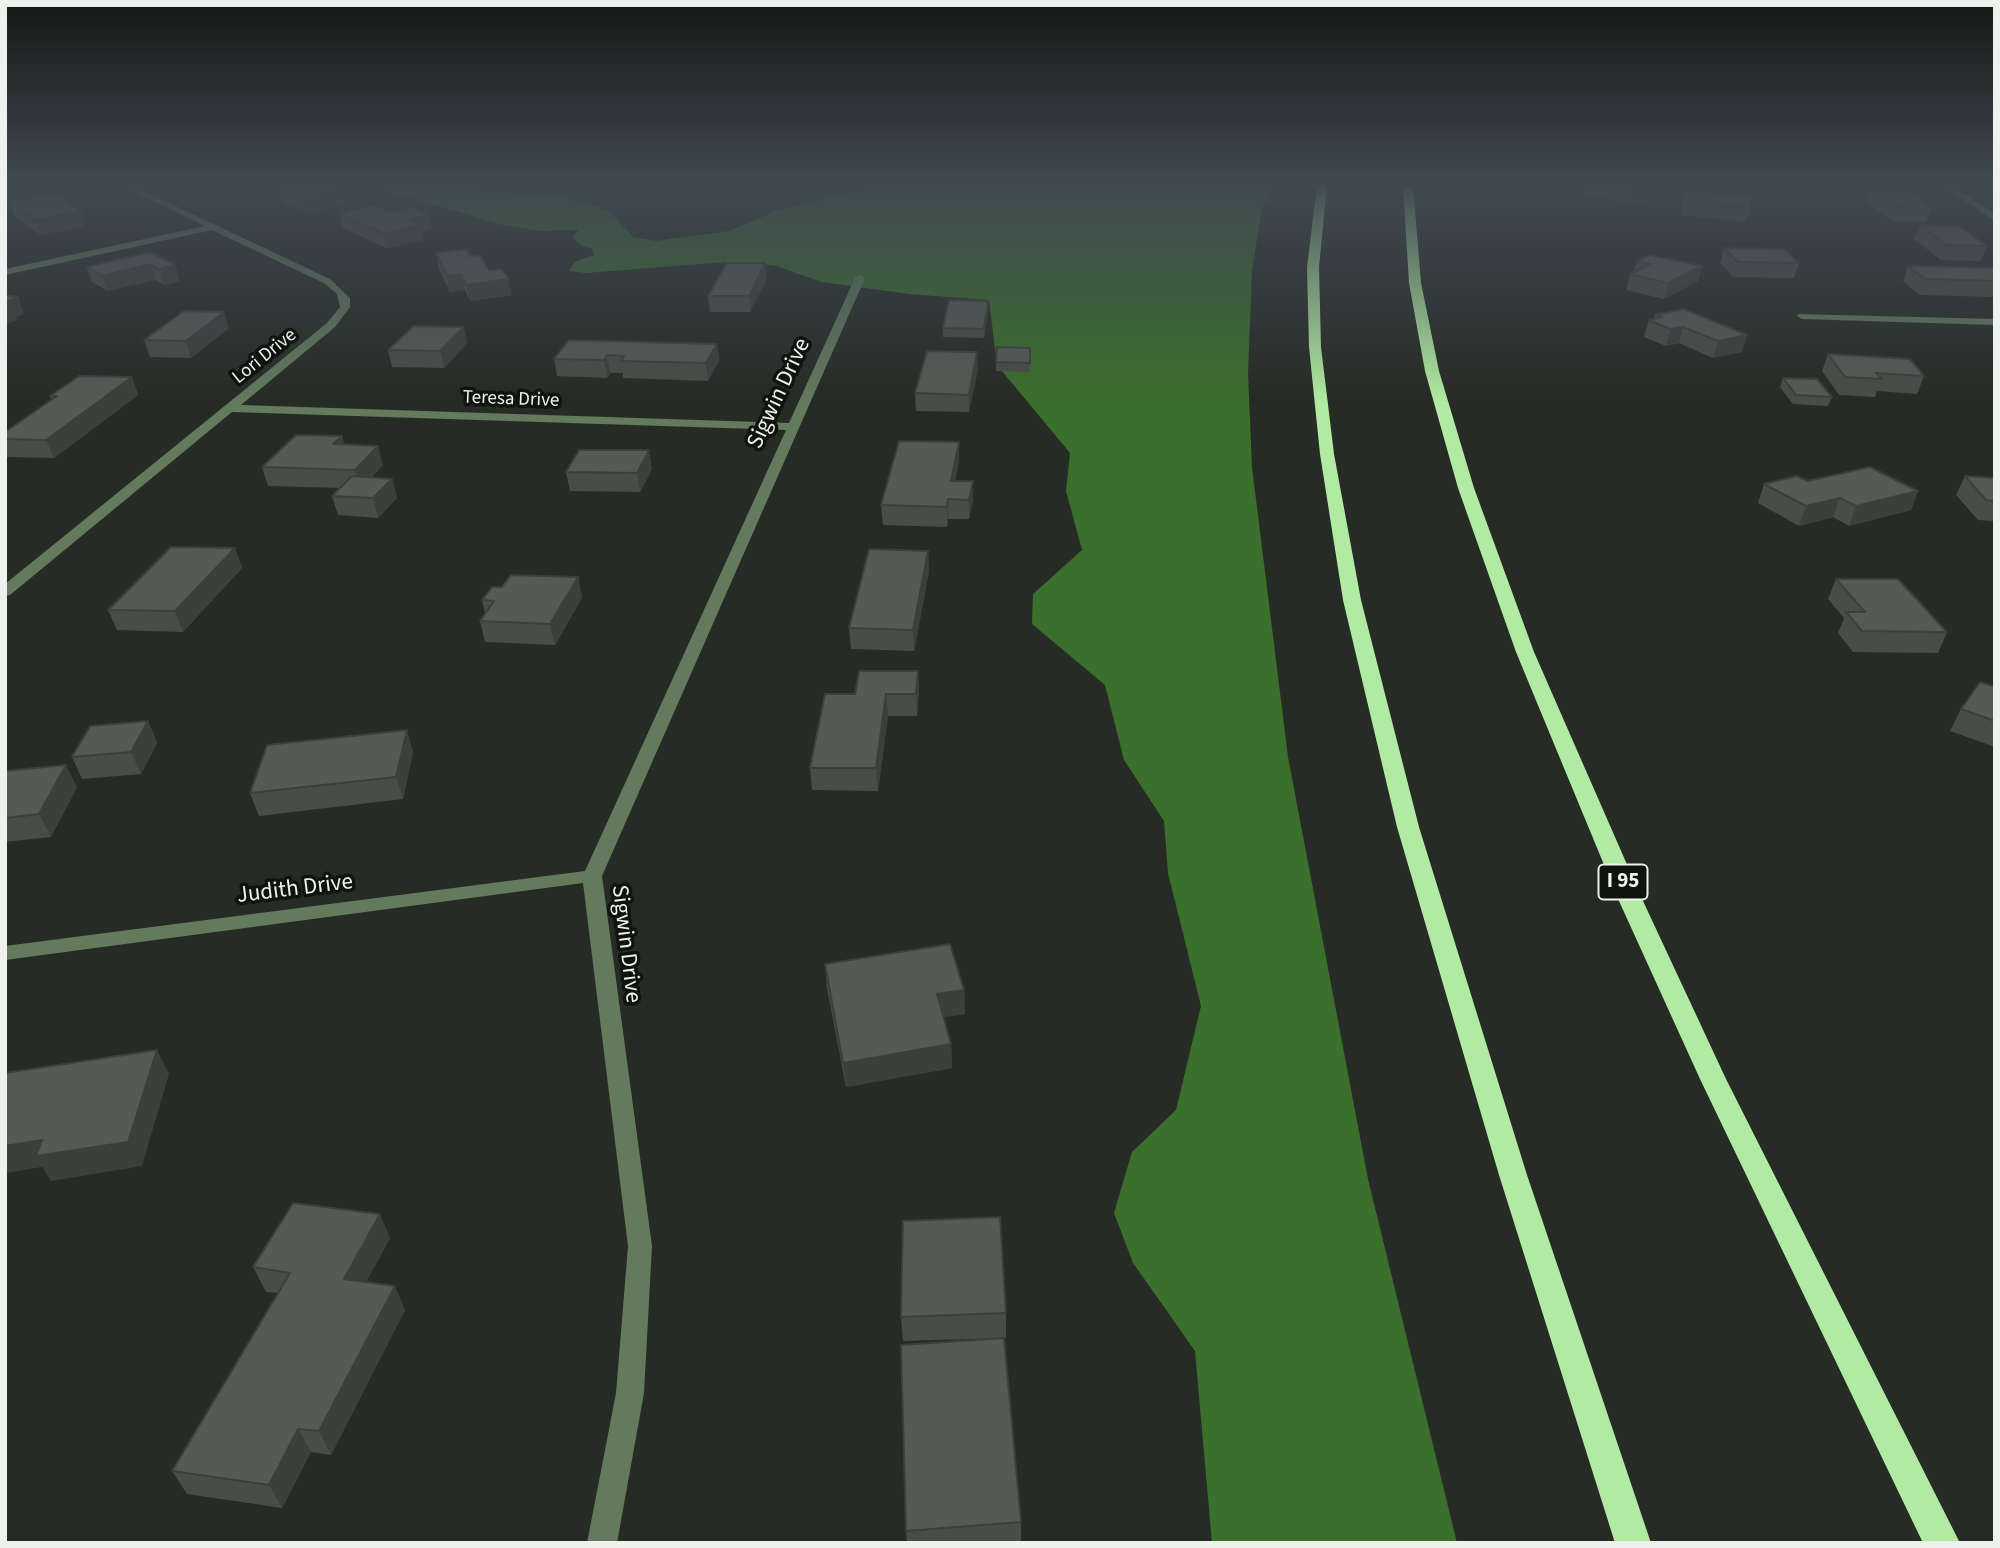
<!DOCTYPE html>
<html>
<head>
<meta charset="utf-8">
<style>
  body { margin:0 }
  #map { position:relative; width:2000px; height:1548px; overflow:hidden; background:#272b26; font-family:"Source Sans 3",sans-serif }
  canvas { display:block }
  .frame { position:absolute; inset:0; border:7px solid #eef1ed; pointer-events:none }
</style>
</head>
<body>
<div id="map">
<canvas width="2000" height="1548"></canvas>
<div class="frame"></div>
</div>
<script>
const ctx = document.querySelector('canvas').getContext('2d');
ctx.lineJoin = 'round';
function fill(path, color) {
  ctx.fillStyle = color;
  ctx.fill(path, 'evenodd');
}
function shape(rows) {
  const path = new Path2D();
  for (const r of rows) {
    path.moveTo(r[0], r[1]);
    for (let i = 2; i < r.length; i += 2) path.lineTo(r[i], r[i + 1]);
  }
  return path;
}
function strokePath(path, color, width, dash) {
  ctx.strokeStyle = color;
  ctx.lineWidth = width;
  ctx.lineCap = dash ? 'butt' : 'round';
  ctx.setLineDash(dash || []);
  ctx.stroke(path);
}
function write(font, color, halo, rows, align = 'center') {
  ctx.font = font + ' "Source Sans 3",sans-serif';
  ctx.lineWidth = 7;
  ctx.setLineDash([]);
  ctx.textBaseline = 'middle';
  ctx.strokeStyle = halo;
  ctx.fillStyle = color;
  for (const [text, x, y, turn = 0] of rows) {
    ctx.save();
    ctx.translate(x, y);
    ctx.rotate((+turn || 0) * Math.PI / 180);
    ctx.textAlign = isNaN(turn) ? turn : align;
    if (halo) ctx.strokeText(text, 0, 0);
    ctx.fillText(text, 0, 0);
    ctx.restore();
  }
}
const forest = shape([
  [372,186,466,186,489,191,567,198,608,210,633,237,656,241,729,231,778,210,872,186,1273,186,1262,208,1252,270,1248,374,1252,467,1288,757,1368,1179,1457,1543,1212,1543,1195,1351,1133,1263,1114,1213,1132,1152,1176,1110,1201,1006,1168,873,1164,821,1124,760,1105,685,1032,624,1033,594,1082,550,1066,491,1070,453,997,365,989,300,909,294,822,282,774,265,725,262,586,273,569,271,575,262,594,255,592,249,579,244,572,237,579,230,541,231,503,225]
]);
const minor = shape([
  [123,186,133,186,330,279,350,298,350,307,335,327,241,405,789,423,855,278,860,275,865,278,602,876,652,1246,644,1393,617,1543,587,1543,616,1393,628,1246,583,883,5,960,5,946,585,871,786,430,232,412,10,595,5,596,5,584,327,323,340,307,337,294,324,283,212,230,5,275,5,269,205,226,123,186],
  [1943,186,1952,186,1995,214,1995,221,1943,186],
  [1798,314,1995,319,1995,325,1802,319,1797,316,1798,314]
]);
const highway = shape([
  [1317,186,1327,186,1319,267,1321,347,1334,454,1361,600,1419,827,1527,1175,1651,1543,1615,1543,1499,1175,1397,827,1343,600,1320,454,1309,347,1307,267,1317,186],
  [1403,186,1413,186,1421,283,1439,371,1474,488,1534,652,1643,901,1726,1079,1960,1543,1923,1543,1700,1079,1619,901,1516,652,1458,488,1425,371,1409,283,1403,186]
]);
const wall = shape([
  [289,186,339,186,345,205,310,213,283,202,279,188],
  [1582,186,1658,186,1655,200,1627,204,1604,196,1596,198,1581,192],
  [1872,189,1931,208,1926,222,1892,221,1867,203],
  [1686,191,1751,208,1746,222,1681,215,1682,205],
  [9,202,86,226,41,235,15,217],
  [339,213,432,229,422,232,424,240,387,248,343,228],
  [1920,225,1987,246,1981,261,1941,260,1914,239],
  [1724,248,1799,263,1794,278,1733,277,1720,263],
  [150,252,175,265,180,281,164,285,156,280,108,291,92,282,87,267],
  [436,253,470,256,489,270,512,295,470,301,465,290,450,292,439,269],
  [1637,261,1702,266,1698,281,1664,299,1626,290,1630,274,1634,272],
  [1908,266,1995,268,1995,297,1919,295,1903,281],
  [767,279,750,312,710,312,708,296],
  [988,301,988,309,984,338,943,337,943,328],
  [1655,315,1747,335,1742,352,1713,358,1679,343,1666,346,1644,337,1649,320,1654,319],
  [229,328,191,358,150,357,144,340],
  [467,343,444,368,392,367,388,350],
  [717,344,719,361,708,381,623,378,623,373,610,373,607,378,557,376,554,359],
  [1030,348,1030,372,996,371,996,362],
  [1828,354,1924,376,1917,394,1877,391,1875,397,1839,395,1822,371],
  [978,369,969,412,916,411,915,393],
  [132,377,138,395,54,458,5,457,5,432,52,400,50,396],
  [1783,378,1832,397,1828,406,1793,404,1780,387],
  [342,436,344,445,383,465,371,478,392,479,397,498,378,518,338,515,332,496,340,488,268,486,262,467],
  [959,442,959,461,955,481,973,481,973,500,969,519,948,519,947,527,883,525,881,505],
  [652,469,640,492,570,491,566,472],
  [1965,476,1995,478,1995,521,1978,520,1956,495],
  [1808,481,1918,491,1911,510,1849,526,1833,517,1799,526,1758,503,1764,484],
  [235,548,242,568,183,632,117,630,108,610],
  [928,551,929,571,914,651,851,649,849,628],
  [578,577,582,598,555,645,485,642,480,621,485,613,482,600,502,587],
  [1836,579,1947,632,1938,653,1853,652,1838,633,1844,618,1828,599],
  [918,671,919,692,917,716,888,716,878,791,812,790,810,768,855,694],
  [1995,687,1995,747,1950,731,1961,709],
  [148,721,157,743,141,774,82,779,72,757],
  [413,752,403,799,259,816,250,793],
  [5,771,77,787,51,837,5,842],
  [825,964,964,990,965,1014,943,1017,951,1044,952,1068,846,1087,827,988],
  [390,1238,366,1282,405,1310,331,1455,311,1452,282,1508,187,1494,172,1471,278,1293,266,1292,253,1267],
  [1006,1313,1006,1338,903,1341,901,1317],
  [1021,1522,1021,1543,907,1543,906,1531]
]);
const shadedWall = shape([
  [5,186,24,186,26,191,5,195],
  [327,186,339,186,345,205,310,213,306,199],
  [1599,186,1607,186,1604,196,1596,198],
  [1658,186,1655,200,1627,204,1631,190],
  [81,211,86,226,41,235,35,220],
  [429,215,432,229,422,232,424,240,387,248,384,234,408,220],
  [765,263,767,279,750,312,749,296],
  [150,264,156,280,108,291,102,276],
  [175,265,180,281,164,285,159,269],
  [1702,266,1698,281,1664,299,1668,283],
  [461,274,465,290,450,292,447,276],
  [509,279,512,295,470,301,466,285],
  [18,297,24,314,16,317,17,320,5,325,5,302],
  [988,301,988,309,984,338,984,329],
  [224,312,229,328,191,358,186,341],
  [464,327,467,343,444,368,440,351],
  [1683,327,1679,343,1666,346,1670,329],
  [1747,335,1742,352,1713,358,1718,341],
  [717,344,719,361,708,381,706,363],
  [977,352,978,369,969,412,969,395],
  [607,355,610,373,607,378,604,360],
  [132,377,138,395,54,458,46,440],
  [342,436,347,455,333,444],
  [959,442,959,461,952,500,951,481],
  [378,446,383,465,360,489,355,470],
  [649,450,652,469,640,492,637,473],
  [392,479,397,498,378,518,373,498],
  [973,481,973,500,969,519,969,500],
  [1918,491,1911,510,1849,526,1856,506],
  [1840,498,1833,517,1799,526,1806,506],
  [948,499,948,519,947,527,947,507],
  [235,548,242,568,183,632,175,611],
  [928,551,929,571,914,651,913,630],
  [578,577,582,598,555,645,550,624],
  [918,671,919,692,917,716,916,694],
  [886,694,888,716,878,791,876,768],
  [148,721,157,743,141,774,131,752],
  [407,730,413,752,403,799,396,777],
  [66,765,77,787,51,837,39,814],
  [964,990,965,1014,938,1018,937,994],
  [951,1044,952,1068,846,1087,843,1063],
  [157,1050,169,1074,142,1166,51,1181,42,1167,5,1173,5,1146,42,1140],
  [380,1214,390,1238,355,1303,344,1279],
  [395,1286,405,1310,331,1455,319,1431],
  [298,1429,311,1452,282,1508,269,1485]
]);
const building = shape([
  [289,186,327,186,341,191,306,199,279,188,289,186],
  [1617,186,1658,186,1631,190,1617,186],
  [1872,189,1905,190,1931,208,1897,207,1872,189],
  [1686,191,1750,198,1751,208,1685,201,1686,191],
  [54,194,81,211,35,220,9,202,54,194],
  [375,205,390,212,411,207,429,215,408,220,420,225,384,234,339,213,375,205],
  [1920,225,1959,226,1987,246,1946,245,1920,225],
  [1724,248,1784,249,1799,263,1738,262,1724,248],
  [467,249,470,256,480,255,489,270,502,269,509,279,466,285,461,274,447,276,436,253,467,249],
  [150,252,175,265,159,269,150,264,102,276,87,267,150,252],
  [1650,255,1702,266,1668,283,1630,274,1650,264,1637,261,1650,255],
  [727,263,765,263,749,296,708,296,727,263],
  [1908,266,1995,268,1995,281,1925,279,1908,266],
  [5,295,18,297,5,302,5,295],
  [949,300,988,301,984,329,943,328,949,300],
  [1684,309,1747,335,1718,341,1683,327,1670,329,1649,320,1662,317,1655,315,1684,309],
  [184,311,224,312,186,341,144,340,184,311],
  [414,326,464,327,440,351,388,350,414,326],
  [569,340,717,344,706,363,621,361,624,356,607,355,604,360,554,359,569,340],
  [997,347,1030,348,1030,363,996,362,997,347],
  [927,351,977,352,969,395,915,393,927,351],
  [1828,354,1910,359,1924,376,1876,373,1882,379,1845,377,1828,354],
  [79,376,132,377,46,440,5,439,5,432,57,396,50,396,79,376],
  [1783,378,1817,379,1832,397,1796,395,1783,378],
  [296,435,342,436,333,444,378,446,355,470,262,467,296,435],
  [899,441,959,442,951,481,973,481,969,500,948,499,947,507,881,505,899,441],
  [579,450,649,450,637,473,566,472,579,450],
  [1870,467,1918,491,1856,506,1840,498,1806,506,1764,484,1797,476,1808,481,1870,467],
  [352,476,392,479,373,498,332,496,352,476],
  [1965,476,1995,478,1995,501,1986,500,1965,476],
  [171,547,235,548,175,611,108,610,171,547],
  [869,549,928,551,913,630,849,628,869,549],
  [511,575,578,577,550,624,480,621,494,601,482,600,492,587,502,587,511,575],
  [1836,579,1898,579,1947,632,1862,631,1846,612,1865,612,1836,579],
  [859,671,918,671,916,694,886,694,876,768,810,768,825,694,855,694,859,671],
  [1980,682,1995,687,1995,721,1961,709,1980,682],
  [148,721,131,752,72,757,90,726,148,721],
  [407,730,396,777,250,793,267,745,407,730],
  [66,765,39,814,5,818,5,771,66,765],
  [950,944,964,990,937,994,951,1044,843,1063,825,964,950,944],
  [157,1050,128,1142,36,1156,42,1140,5,1146,5,1073,157,1050],
  [293,1203,380,1214,344,1279,395,1286,319,1431,298,1429,269,1485,172,1471,290,1273,253,1267,293,1203],
  [1000,1217,1006,1313,901,1317,903,1221,1000,1217],
  [1004,1338,1021,1522,906,1531,901,1345,1004,1338]
]);
const farStreetnames = [
  ["Lori Drive",265,357,-39],
  ["Teresa Drive",511,400,2]
];
const shields = [
  [1623,882,49]
];
const shieldNames = [
  ["I 95",1623,882]
];
const streetNames = [
  ["Sigwin Drive",780,394,-65],
  ["Judith Drive",295,890,-7],
  ["Sigwin Drive",625,944,83]
];
fill(forest, '#3b6f2c');
fill(minor, '#637a5d');
fill(highway, '#b1eaa2');
fill(wall, '#494d48');
fill(shadedWall, '#3c3f3b');
fill(building, '#555a54');
strokePath(building, '#3c3f3b', 2);
const sky = ctx.createLinearGradient(0, 0, 0, 402);
sky.addColorStop(0, '#151815');
sky.addColorStop(0.46, '#414a52');
sky.addColorStop(1, '#414a5200');
ctx.fillStyle = sky;
ctx.fillRect(0, 0, 2000, 402);
write('19px', '#eef1ed', '#111311', farStreetnames);
for (const [x, y, w] of shields) {
  const box = new Path2D();
  box.roundRect(x - w / 2, y - 17.5, w, 35, 5);
  ctx.fillStyle = '#111311';
  ctx.fill(box);
  strokePath(box, '#eef1ed', 2);
}
write('bold 21px', '#eef1ed', null, shieldNames);
write('23px', '#eef1ed', '#111311', streetNames);
</script>
</body>
</html>
